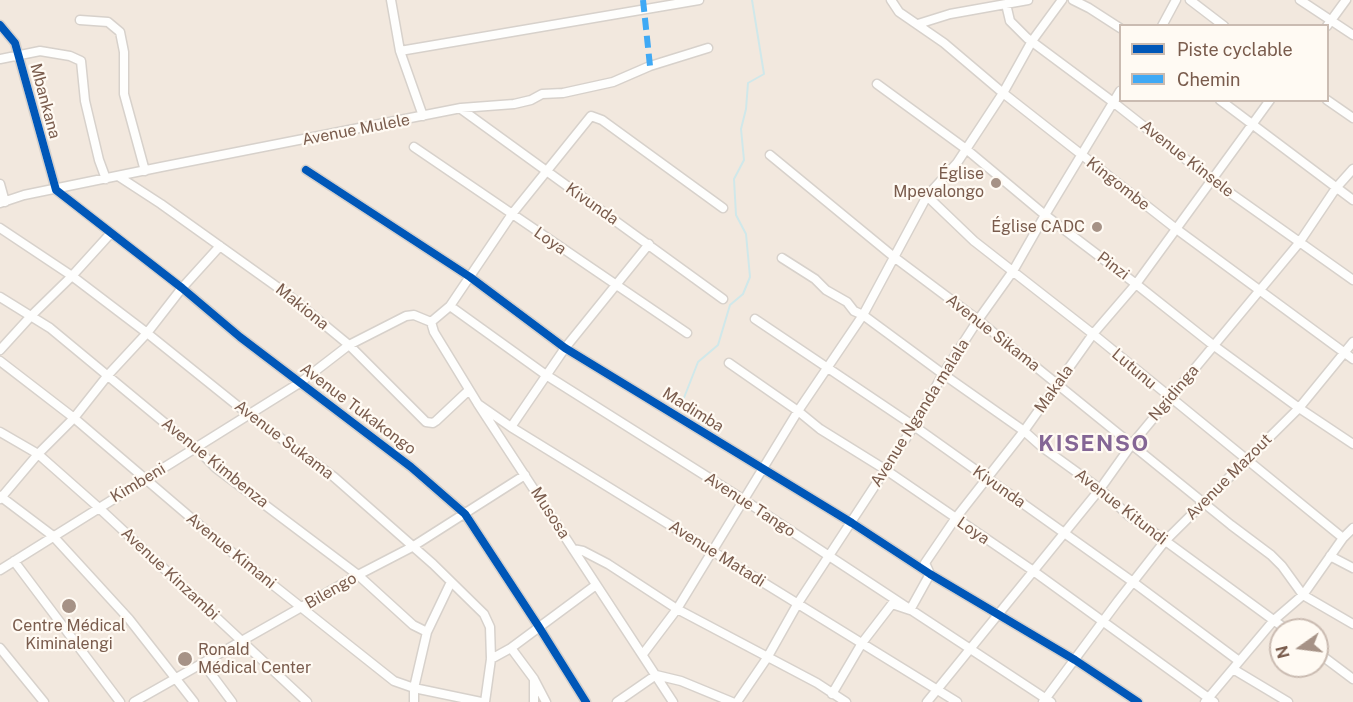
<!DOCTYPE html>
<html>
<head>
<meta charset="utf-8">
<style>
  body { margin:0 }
  #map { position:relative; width:1353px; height:702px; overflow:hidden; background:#f9f5f0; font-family:"Public Sans",sans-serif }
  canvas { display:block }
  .legend { position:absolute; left:1119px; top:24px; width:210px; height:78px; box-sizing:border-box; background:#fffaf3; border:2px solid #cabbb1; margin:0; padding:8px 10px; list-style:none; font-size:18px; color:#7a5c4d }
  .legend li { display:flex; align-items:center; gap:12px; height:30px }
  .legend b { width:30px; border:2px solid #cabbb1 }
  .north { position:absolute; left:1269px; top:618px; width:60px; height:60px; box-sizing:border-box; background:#fffaf3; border:2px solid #cabbb1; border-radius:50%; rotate:256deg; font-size:16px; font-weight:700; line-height:24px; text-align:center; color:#7a5c4d }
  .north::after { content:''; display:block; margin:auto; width:21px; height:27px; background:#a69286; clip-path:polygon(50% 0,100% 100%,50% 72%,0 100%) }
</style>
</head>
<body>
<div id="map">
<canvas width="1353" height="702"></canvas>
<ul class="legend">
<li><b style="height:8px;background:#0057b8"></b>Piste cyclable</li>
<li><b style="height:8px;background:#3fa9f5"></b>Chemin</li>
</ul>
<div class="north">N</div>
</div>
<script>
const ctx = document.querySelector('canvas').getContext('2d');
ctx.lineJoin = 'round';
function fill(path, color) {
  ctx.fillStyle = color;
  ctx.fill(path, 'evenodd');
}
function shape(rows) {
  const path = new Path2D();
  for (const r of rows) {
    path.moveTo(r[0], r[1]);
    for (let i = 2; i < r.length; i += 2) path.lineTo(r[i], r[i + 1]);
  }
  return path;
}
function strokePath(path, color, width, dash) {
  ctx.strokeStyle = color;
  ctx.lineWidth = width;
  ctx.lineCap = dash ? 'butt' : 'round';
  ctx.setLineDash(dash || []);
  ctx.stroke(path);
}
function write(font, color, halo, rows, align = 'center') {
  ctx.font = font + ' "Public Sans",sans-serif';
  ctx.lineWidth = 4.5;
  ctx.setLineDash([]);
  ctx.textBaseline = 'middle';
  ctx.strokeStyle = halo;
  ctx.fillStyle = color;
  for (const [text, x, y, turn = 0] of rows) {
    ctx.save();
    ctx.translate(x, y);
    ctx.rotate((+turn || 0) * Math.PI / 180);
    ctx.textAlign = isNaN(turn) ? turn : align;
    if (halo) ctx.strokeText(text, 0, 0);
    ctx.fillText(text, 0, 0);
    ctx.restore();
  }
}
const residential = shape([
  [0,0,1353,0,1353,702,0,702],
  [1120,26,1328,26,1328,100,1120,100],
  [1281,630,1317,630,1317,666,1281,666]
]);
const stream = shape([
  [680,408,698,362,718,345,730,305,743,294,750,277,746,234,736,215,734,179,744,160,741,129,746,109,748,83,764,74,752,0]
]);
const street = shape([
  [391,0,400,51,423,116],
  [891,0,899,12,944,43,1003,93,1175,228,1353,359],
  [1073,0,1089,8,1120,28],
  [1190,0,1224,26],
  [1300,0,1353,35],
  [1006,4,1010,21,1027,38,1113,102,1212,180,1353,280],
  [80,20,108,22,120,32,124,52,124,94,145,171],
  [918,24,950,14,1028,0],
  [0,25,15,43,56,190,182,288,240,337,411,467,465,514,539,627,586,702],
  [1162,26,1176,0],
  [1327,26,1346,0],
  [400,51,699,0],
  [0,59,40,51,70,56,81,61,85,101,99,160,106,179],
  [877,84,966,149,1045,215,1136,284,1213,345,1299,408,1353,444],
  [1220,100,1353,200],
  [1327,100,1353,118],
  [461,109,723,299],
  [414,147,687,333],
  [770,155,894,257,978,320,1231,525,1271,555,1282,566,1303,595,1353,624],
  [306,170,470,277,565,348,852,523,930,574,1075,660,1138,702],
  [118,176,161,204,287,294,349,345,426,422,433,423,436,421,469,390],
  [0,184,5,202],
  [927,196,974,241,1093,334,1343,538],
  [0,203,24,195,161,167,461,108,514,104,531,100,542,94,563,93,613,82,650,66,708,48],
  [0,228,72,276,147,333,249,415,334,477,433,564,484,614,490,627,491,659,485,702],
  [782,258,815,279,826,290,847,302,854,311,863,315,943,374,1024,431,1042,447,1100,489,1129,516,1141,523,1287,630],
  [0,297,50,328,201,453,216,468,358,575,413,625,427,632],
  [450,306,546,375,744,500,1051,702],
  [755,319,914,426,1133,582,1239,661],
  [431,322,434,332,478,404,673,702],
  [431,322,450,306,512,214,591,116,602,120,723,208],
  [0,350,31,316,72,276,111,233],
  [0,361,74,418,224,546,394,681,414,688,481,702],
  [729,363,798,411,820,429,886,470,1032,570,1214,702],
  [478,404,511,427,957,702],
  [511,427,565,348,649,244],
  [0,432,38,454,98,507,307,702],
  [0,496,53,536,129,619,194,702],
  [0,499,38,454,74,418,108,375,147,333,182,288,220,246],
  [573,549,583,551,608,564,677,609,817,683,846,702],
  [1330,556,1353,568],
  [14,561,120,702],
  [0,570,301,382,349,345,406,316,414,315,431,322],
  [0,648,44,702],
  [511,648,534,679,546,702],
  [1317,652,1353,679],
  [643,654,677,609,798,411,863,315,927,196,957,163,1003,93,1032,41,1062,0],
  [491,659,511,648,596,585],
  [203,663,232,702],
  [1233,669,1288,702],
  [832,694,862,643,892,604,910,610,930,574,925,563,955,519,1024,431,1093,334,1136,284,1270,100],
  [134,702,358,575,412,547,525,475],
  [414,702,414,688,427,632,451,582],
  [534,702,534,681],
  [617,702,656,675,681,681,732,702],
  [737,702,767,658,798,603,914,426,943,374,978,320,1013,271,1045,215,1120,91],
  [927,702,1100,489,1132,444,1299,243,1336,188,1353,169],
  [1043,702,1118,601,1165,541,1299,408,1353,342],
  [1205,702,1274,620,1303,595,1343,538,1353,528]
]);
const quiet = shape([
  [643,0,650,66]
]);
const cycleway = shape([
  [0,25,15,43,56,190,182,288,240,337,411,467,465,514,539,627,586,702],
  [306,170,470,277,565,348,852,523,930,574,1075,660,1138,702]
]);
const markers = [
  [996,183,6,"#a69286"],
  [1097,227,6,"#a69286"],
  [69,606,8,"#a69286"],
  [185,659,8,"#a69286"]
];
const streetNames = [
  ["Mbankana",45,101,75],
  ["Avenue Mulele",356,130,-11],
  ["Avenue Kinsele",1187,159,38],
  ["Kingombe",1118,184,38],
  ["Kivunda",592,204,35],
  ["Loya",550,241,35],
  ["Pinzi",1113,266,37],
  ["Makiona",302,307,39],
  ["Avenue Sikama",993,333,38],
  ["Lutunu",1134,369,40],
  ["Makala",1054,389,-55],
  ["Ngidinga",1174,393,-50],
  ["Avenue Tukakongo",358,409,37],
  ["Madimba",693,410,32],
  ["Avenue Nganda malala",920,413,-58],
  ["Avenue Sukama",284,440,37],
  ["Avenue Kimbenza",215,463,39],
  ["Avenue Mazout",1229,477,-45],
  ["Kimbeni",138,483,-31],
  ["Kivunda",999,487,35],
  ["Avenue Tango",750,505,33],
  ["Avenue Kitundi",1121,507,38],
  ["Musosa",550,513,57],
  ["Loya",973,531,34],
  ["Avenue Kimani",231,551,39],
  ["Avenue Matadi",717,554,32],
  ["Avenue Kinzambi",170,574,43],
  ["Bilengo",331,591,-30]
];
const poiNames = [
  ["Église",984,174],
  ["Mpevalongo",984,192],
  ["Église CADC",1085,227],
  ["Centre Médical",69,626,"center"],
  ["Kiminalengi",69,644,"center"],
  ["Ronald",198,650,"left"],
  ["Médical Center",198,668,"left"]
];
const districtNames = [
  ["KISENSO",1094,444]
];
fill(residential, '#f2e8de');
strokePath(stream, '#d0e8ea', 2);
strokePath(street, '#d7d1cb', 11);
strokePath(street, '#fefefd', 8);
strokePath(quiet, '#3fa9f5', 6, [12, 6]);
strokePath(cycleway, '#0057b8', 8);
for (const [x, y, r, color] of markers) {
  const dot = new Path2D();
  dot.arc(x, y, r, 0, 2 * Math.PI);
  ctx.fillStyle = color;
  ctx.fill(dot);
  strokePath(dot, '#fffaf3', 2);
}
write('16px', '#7a5c4d', '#fffaf3', streetNames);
write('16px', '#7a5c4d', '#fffaf3', poiNames, 'right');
ctx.letterSpacing = '1.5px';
write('bold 22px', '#846695', '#fffaf3', districtNames);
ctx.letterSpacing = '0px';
</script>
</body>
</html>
